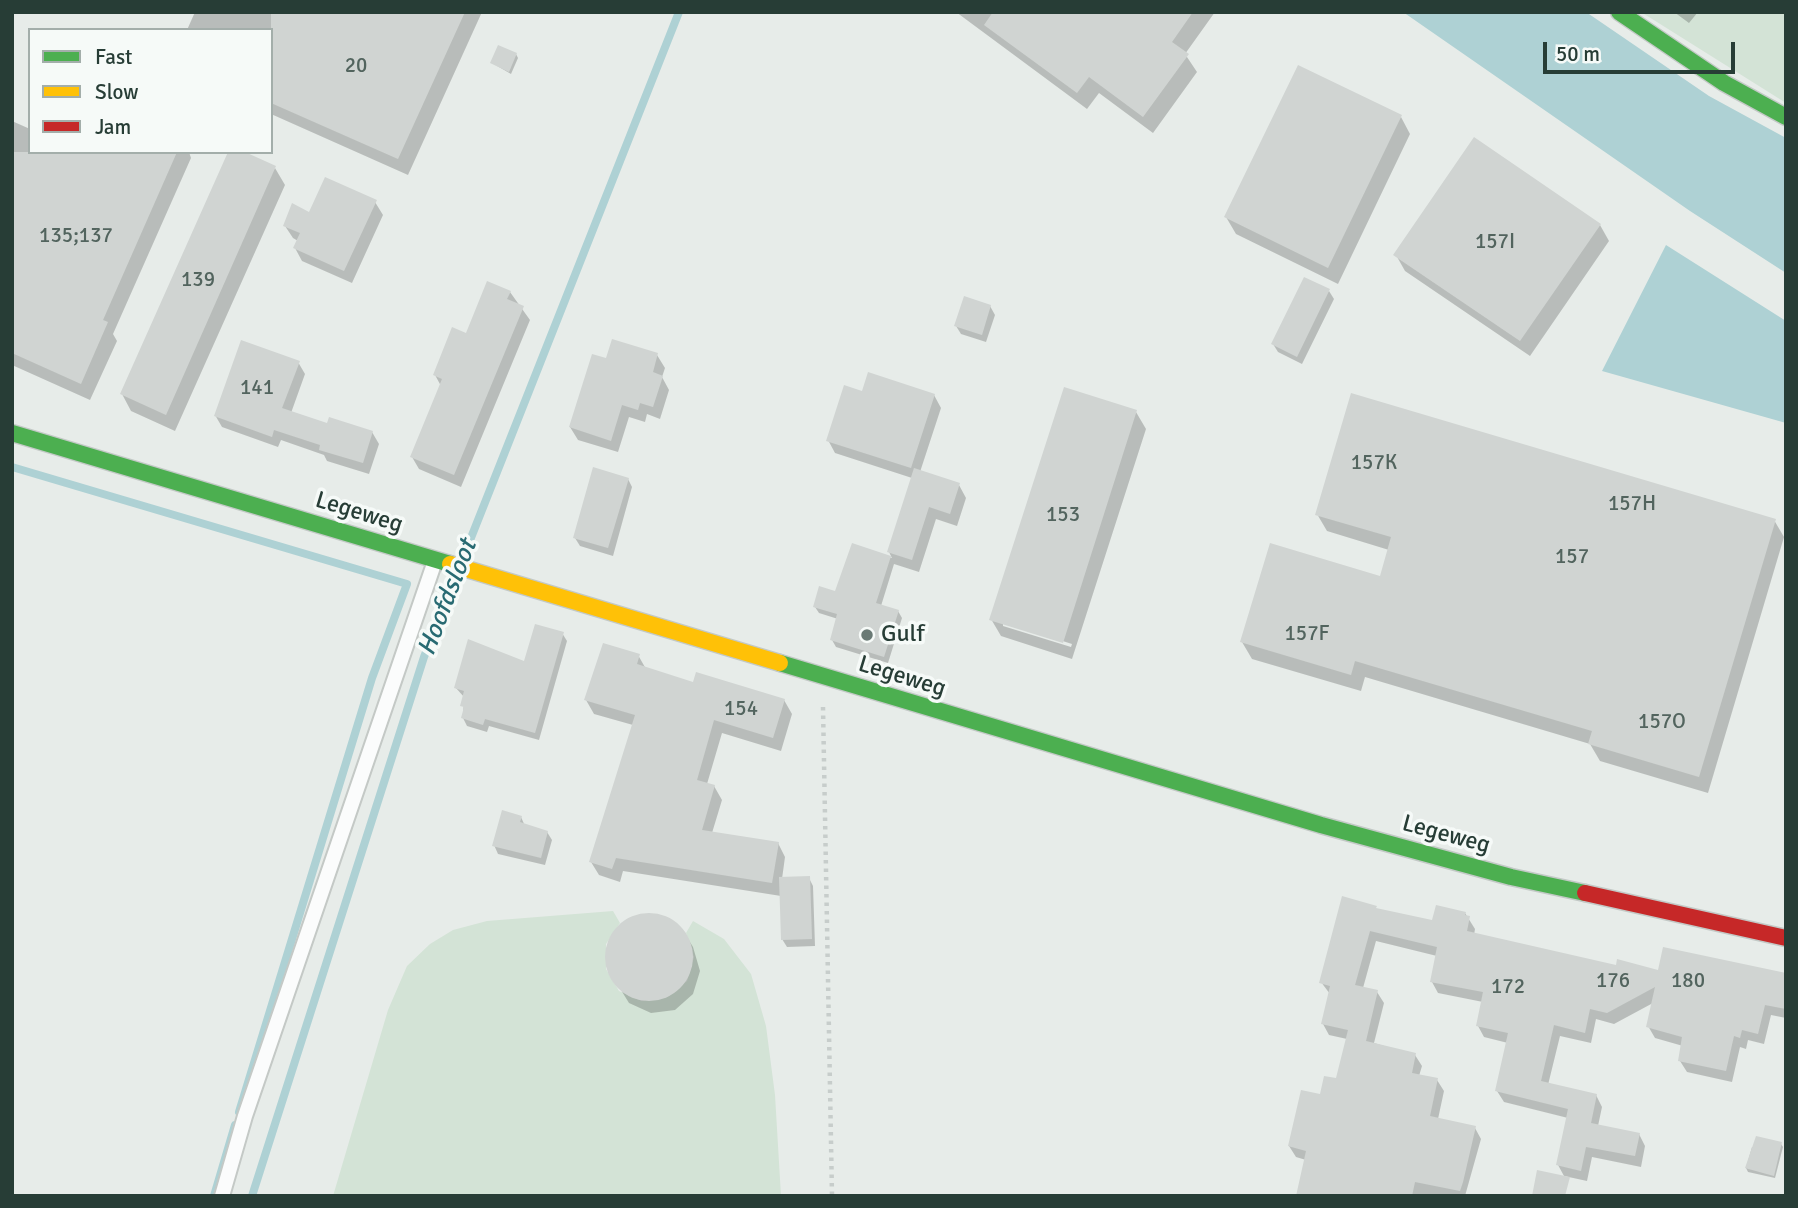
<!DOCTYPE html>
<html>
<head>
<meta charset="utf-8">
<style>
  body { margin:0 }
  #map { position:relative; width:1798px; height:1208px; overflow:hidden; background:#e7ece9; font-family:Signika,sans-serif }
  canvas { display:block }
  .frame { position:absolute; inset:0; border:14px solid #273d36; pointer-events:none }
  .legend { position:absolute; left:28px; top:28px; width:245px; height:126px; box-sizing:border-box; background:#f6faf8; border:2px solid #a3aeaa; margin:0; padding:9px 12px; list-style:none; font-size:21px; color:#273d36 }
  .legend li { display:flex; align-items:center; gap:14px; height:35px }
  .legend b { width:35px; border:2px solid #a3aeaa }
  .scale { position:absolute; left:1543px; top:42px; width:192px; height:32px; box-sizing:border-box; border:4px solid #273d36; border-top:0; padding-left:9px; font-size:21px; line-height:24px; white-space:nowrap; color:#273d36; -webkit-text-stroke:5px #f6faf8; paint-order:stroke }
</style>
</head>
<body>
<div id="map">
<canvas width="1798" height="1208"></canvas>
<div class="frame"></div>
<ul class="legend">
<li><b style="height:9px;background:#4caf50"></b>Fast</li>
<li><b style="height:9px;background:#ffc107"></b>Slow</li>
<li><b style="height:9px;background:#c62828"></b>Jam</li>
</ul>
<div class="scale">50 m</div>
</div>
<script>
const ctx = document.querySelector('canvas').getContext('2d');
ctx.lineJoin = 'round';
function fill(path, color) {
  ctx.fillStyle = color;
  ctx.fill(path, 'evenodd');
}
function shape(rows) {
  const path = new Path2D();
  for (const r of rows) {
    if (r.length === 3) {
      path.moveTo(r[0] + r[2], r[1]);
      path.arc(r[0], r[1], r[2], 0, 2 * Math.PI);
      continue;
    }
    path.moveTo(r[0], r[1]);
    for (let i = 2; i < r.length; i += 2) path.lineTo(r[i], r[i + 1]);
  }
  return path;
}
function strokePath(path, color, width, dash) {
  ctx.strokeStyle = color;
  ctx.lineWidth = width;
  ctx.lineCap = dash ? 'butt' : 'round';
  ctx.setLineDash(dash || []);
  ctx.stroke(path);
}
function write(font, color, halo, rows, align = 'center') {
  ctx.font = font + ' Signika,sans-serif';
  ctx.lineWidth = 7;
  ctx.setLineDash([]);
  ctx.textBaseline = 'middle';
  ctx.strokeStyle = halo;
  ctx.fillStyle = color;
  for (const [text, x, y, turn = 0] of rows) {
    ctx.save();
    ctx.translate(x, y);
    ctx.rotate((+turn || 0) * Math.PI / 180);
    ctx.textAlign = isNaN(turn) ? turn : align;
    if (halo) ctx.strokeText(text, 0, 0);
    ctx.fillText(text, 0, 0);
    ctx.restore();
  }
}
const green = shape([
  [1641,12,1786,12,1786,103],
  [613,911,620,923,606,944,606,969,619,991,642,1001,667,997,687,981,694,957,686,933,693,921,724,939,751,974,766,1026,775,1095,781,1196,333,1196,388,1010,407,966,430,944,453,930,487,921]
]);
const water = shape([
  [1403,12,1586,12,1709,96,1786,138,1786,273,1690,211],
  [1666,245,1786,321,1786,423,1602,371]
]);
const shadow = shape([
  [195,12,482,12,408,175,271,114,271,30,187,30],
  [956,12,1215,12,1185,54,1197,72,1153,133,1099,93,1087,109],
  [1674,12,1698,12,1689,23],
  [516,54,518,58,511,74,492,63],
  [1401,117,1410,134,1338,284,1236,234,1226,217],
  [12,121,30,129,30,152,189,152,191,158,113,334,117,341,90,400,12,365],
  [275,168,285,185,175,431,131,411,122,394],
  [375,202,383,215,352,283,302,261,295,248,298,241,293,238,285,226],
  [1600,225,1609,241,1530,356,1405,271,1396,255],
  [1329,291,1334,299,1302,364,1278,352,1273,344],
  [510,292,530,320,461,487,419,469,412,457,441,386,435,375,467,335],
  [990,306,995,315,986,342,961,334,956,326],
  [657,355,665,368,662,377,669,390,660,419,647,414,645,422,629,417,618,452,578,440,570,427],
  [298,362,305,374,291,413,328,425,372,432,379,444,369,474,327,461,324,455,281,440,278,447,222,427,215,415],
  [863,393,934,395,941,408,920,472,959,485,966,498,957,526,936,519,919,572,894,564,881,606,898,611,902,618,888,663,836,647,832,640,838,619,819,613,815,607,836,593,853,546,892,558,889,552,912,478,835,453,828,440],
  [1136,412,1146,429,1072,659,1001,636,991,619],
  [1003,622,1072,644,1071,647,1003,626],
  [628,479,632,487,613,556,580,546,575,538],
  [1317,514,1774,520,1784,537,1708,793,1600,761,1590,744,1365,677,1361,691,1252,659,1242,642,1381,578,1389,550,1327,531],
  [562,633,567,641,539,740,489,726,487,732,467,726,463,718,464,697,455,687,525,664],
  [638,655,646,669,694,685,784,700,792,714,781,751,722,733,707,784,714,786,722,800,712,833,778,843,785,857,782,879,809,878,813,886,815,946,787,947,782,939,781,896,623,871,620,882,599,875,591,862,633,725,594,714,586,700],
  [521,817,525,826,547,832,552,840,545,865,498,854,494,845],
  [1377,911,1434,922,1465,913,1475,929,1474,935,1617,967,1660,972,1786,976,1786,1018,1771,1015,1764,1044,1748,1040,1746,1049,1740,1047,1732,1082,1687,1072,1680,1061,1683,1046,1655,1038,1648,1026,1653,1003,1614,1024,1596,1019,1591,1043,1560,1036,1548,1085,1596,1095,1602,1107,1598,1126,1639,1134,1645,1146,1641,1167,1592,1157,1587,1181,1564,1176,1558,1165,1568,1118,1504,1102,1497,1091,1508,1043,1484,1037,1478,1026,1483,1002,1438,993,1432,982,1437,956,1376,941,1363,988,1377,992,1384,1003,1374,1043,1415,1055,1422,1066,1419,1076,1437,1080,1444,1091,1438,1119,1475,1128,1481,1139,1465,1196,1298,1196,1306,1160,1296,1157,1289,1146,1337,1081,1347,1039,1329,1035,1323,1024,1330,994,1321,982],
  [643,914,667,918,685,934,693,947,700,971,693,994,675,1010,651,1013,629,1003,608,969,608,945,621,924],
  [1781,1144,1783,1147,1775,1178,1748,1172,1746,1168,1752,1147]
]);
const stream = shape([
  [12,467,407,584,372,678,239,1112],
  [463,558,679,12],
  [214,1196,235,1125],
  [252,1196,424,657,455,577]
]);
const building = shape([
  [271,12,465,12,398,159,271,103],
  [993,12,1193,12,1172,42,1189,54,1143,117,1089,77,1077,93,984,25],
  [498,45,517,53,509,72,490,63],
  [1298,65,1402,115,1328,268,1224,217],
  [1474,137,1601,224,1520,341,1393,255],
  [12,152,177,152,103,320,108,322,81,384,12,353],
  [228,152,245,152,276,166,166,415,120,394],
  [325,177,377,200,344,271,293,248,300,233,283,226,292,203,309,212],
  [1304,277,1330,289,1297,357,1271,344],
  [487,281,511,291,507,299,524,306,454,475,410,457,442,379,433,375,452,327,466,333],
  [964,296,991,305,982,335,954,326],
  [612,339,658,353,653,372,663,376,653,407,640,403,638,410,622,405,611,441,569,427,592,354,606,358],
  [241,340,300,361,282,408,327,423,329,417,373,431,363,463,319,450,320,445,274,430,272,437,214,416],
  [868,372,935,394,911,468,826,441,844,385,862,391],
  [1064,387,1137,410,1063,643,989,620],
  [1351,393,1776,519,1699,777,1588,744,1592,731,1355,661,1351,675,1240,642,1270,543,1380,576,1391,537,1315,515],
  [593,467,629,478,608,548,573,538],
  [914,468,960,483,950,514,929,507,912,560,887,552],
  [852,543,891,556,876,603,899,610,884,657,830,640,837,614,813,607,819,586,835,591],
  [535,624,564,632,535,733,485,719,483,725,461,718,464,707,460,706,464,691,454,688,468,639,524,661],
  [603,643,640,654,637,664,693,682,696,672,785,699,773,738,714,720,697,780,715,785,702,830,779,842,772,883,616,858,612,869,589,862,635,715,584,700],
  [502,810,522,816,520,822,548,831,541,858,492,846],
  [810,876,812,939,781,940,779,877],
  [1342,896,1377,906,1376,908,1432,920,1436,905,1466,912,1465,915,1470,916,1467,931,1616,965,1617,959,1658,970,1663,947,1786,973,1786,1009,1765,1005,1758,1034,1742,1030,1740,1038,1734,1036,1726,1071,1678,1061,1682,1037,1646,1027,1655,987,1607,1013,1590,1009,1585,1033,1554,1025,1541,1081,1597,1094,1591,1123,1640,1133,1635,1156,1586,1147,1581,1171,1556,1165,1568,1109,1495,1091,1508,1033,1476,1026,1483,992,1430,982,1437,947,1370,931,1355,985,1378,990,1366,1041,1416,1053,1412,1073,1438,1078,1430,1116,1476,1126,1463,1182,1460,1191,1415,1182,1412,1196,1296,1196,1306,1151,1288,1146,1301,1090,1320,1094,1324,1076,1336,1078,1348,1030,1321,1024,1330,986,1319,983],
  [649,957,44],
  [1756,1136,1782,1142,1774,1176,1745,1168],
  [1537,1170,1570,1177,1565,1196,1532,1196]
]);
const path = shape([
  [823,707,832,1196]
]);
const lane = shape([
  [222,1196,245,1116,435,561]
]);
const fast = shape([
  [1619,12,1724,83,1786,117],
  [12,433,450,564],
  [780,663,1321,825,1511,877,1585,893]
]);
const slow = shape([
  [450,564,780,663]
]);
const jam = shape([
  [1585,893,1786,938]
]);
const markers = [
  [867,635,7,"#6a7a75"]
];
const numberNames = [
  ["20",356,66],
  ["135;137",76,236],
  ["157I",1495,242],
  ["139",198,280],
  ["141",257,388],
  ["157K",1374,463],
  ["157H",1632,504],
  ["153",1063,515],
  ["157",1572,557],
  ["157F",1307,634],
  ["154",741,709],
  ["157O",1662,722],
  ["176",1613,981],
  ["180",1688,981],
  ["172",1508,987]
];
const streetNames = [
  ["Legeweg",359,513,17],
  ["Legeweg",902,677,17],
  ["Legeweg",1446,835,15]
];
const poiNames = [
  ["Gulf",881,635]
];
const waterNames = [
  ["Hoofdsloot",448,598,-69]
];
fill(green, '#d3e3d6');
fill(water, '#aed1d4');
fill(shadow, '#0003');
strokePath(stream, '#aed1d4', 8);
fill(building, '#d0d4d2');
strokePath(lane, '#c4c9c6', 18);
strokePath(fast, '#c3c9c6', 19);
strokePath(slow, '#c3c9c6', 19);
strokePath(jam, '#c3c9c6', 19);
strokePath(path, '#c7cdcb', 4.5, [3.5, 5]);
strokePath(lane, '#fbfcfc', 14);
strokePath(fast, '#4caf50', 16);
strokePath(slow, '#ffc107', 16);
strokePath(jam, '#c62828', 16);
for (const [x, y, r, color] of markers) {
  const dot = new Path2D();
  dot.arc(x, y, r, 0, 2 * Math.PI);
  ctx.fillStyle = color;
  ctx.fill(dot);
  strokePath(dot, '#f6faf8', 2.5);
}
write('21px', '#52645e', null, numberNames);
write('24px', '#273d36', '#f6faf8', streetNames);
write('24px', '#273d36', '#f6faf8', poiNames, 'left');
write('italic 26px', '#286a72', '#f6faf8', waterNames);
</script>
</body>
</html>
